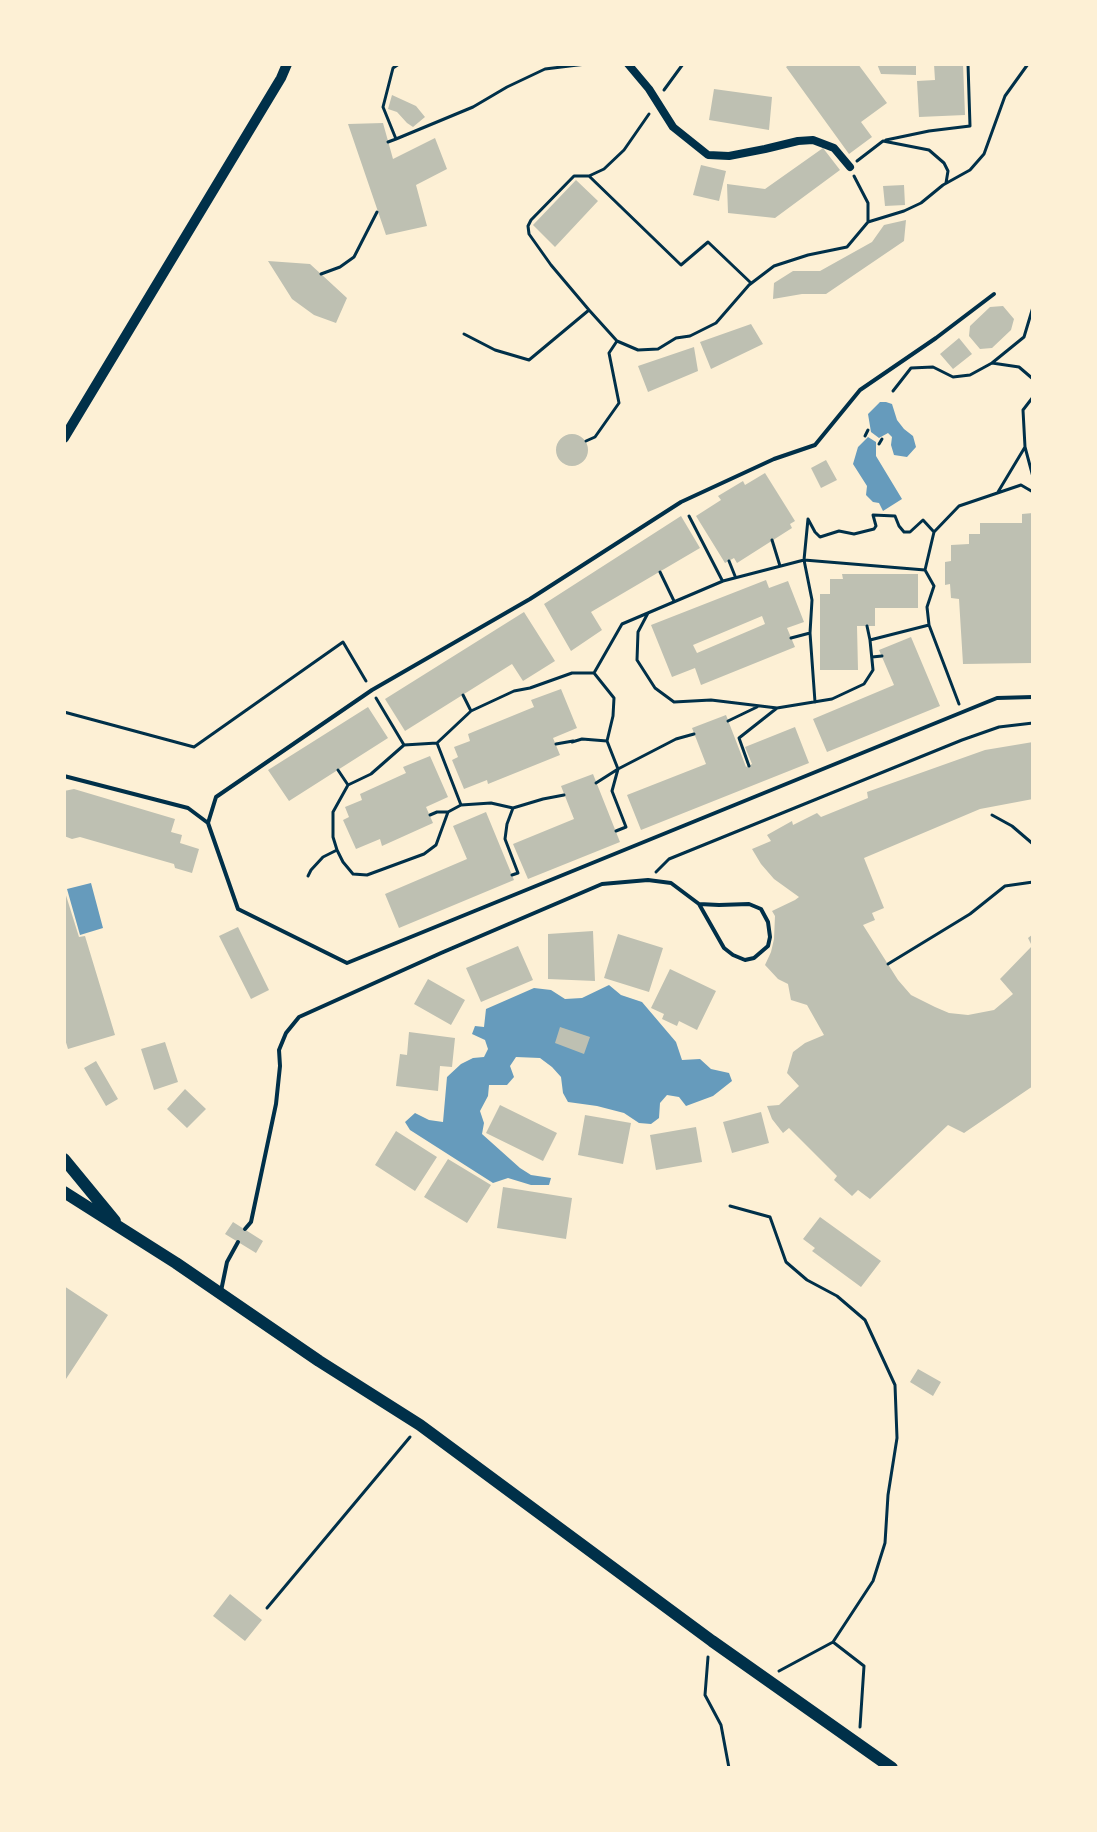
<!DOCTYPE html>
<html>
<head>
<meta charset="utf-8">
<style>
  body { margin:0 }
  #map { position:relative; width:1097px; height:1832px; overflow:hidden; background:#fdf0d5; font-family:Helvetica,sans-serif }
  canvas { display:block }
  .frame { position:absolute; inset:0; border:66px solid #fdf0d5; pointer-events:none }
</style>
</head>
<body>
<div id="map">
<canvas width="1097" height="1832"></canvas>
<div class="frame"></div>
</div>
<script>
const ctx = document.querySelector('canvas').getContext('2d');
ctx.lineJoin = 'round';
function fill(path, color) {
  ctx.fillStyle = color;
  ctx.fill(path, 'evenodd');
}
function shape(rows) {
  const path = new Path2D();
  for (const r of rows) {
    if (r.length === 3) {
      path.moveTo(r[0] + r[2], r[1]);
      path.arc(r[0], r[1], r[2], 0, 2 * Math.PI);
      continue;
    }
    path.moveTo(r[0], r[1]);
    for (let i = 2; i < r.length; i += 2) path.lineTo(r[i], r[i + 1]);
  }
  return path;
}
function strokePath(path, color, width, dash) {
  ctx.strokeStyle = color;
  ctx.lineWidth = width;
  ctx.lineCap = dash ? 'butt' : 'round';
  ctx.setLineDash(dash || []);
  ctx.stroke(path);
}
const water = shape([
  [880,402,886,402,892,404,897,420,904,429,913,436,916,447,907,457,894,455,891,445,892,437,888,433,879,438,871,432,868,414],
  [868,437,876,442,876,456,902,499,883,511,879,503,873,502,866,495,867,486,853,464,858,447],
  [91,883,103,928,80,935,67,889],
  [609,985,621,995,642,1002,676,1042,682,1060,700,1059,711,1069,729,1073,732,1081,713,1096,686,1106,679,1097,667,1095,660,1103,659,1118,651,1124,639,1123,624,1113,597,1106,568,1102,563,1093,561,1077,552,1067,540,1058,516,1057,510,1066,514,1077,507,1085,489,1085,488,1096,480,1111,484,1123,482,1134,520,1168,531,1175,551,1178,549,1185,531,1185,508,1178,493,1183,410,1130,405,1122,415,1113,429,1120,443,1122,447,1077,461,1064,473,1058,484,1057,488,1049,485,1040,472,1034,475,1026,484,1027,486,1009,534,988,551,990,565,999,582,998]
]);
const building = shape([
  [790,64,858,64,887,103,861,122,872,137,849,154,786,67],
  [877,64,916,64,916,75,881,74],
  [934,64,963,64,965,115,919,117,917,81,935,80],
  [714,89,772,97,769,130,709,120],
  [392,95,416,106,425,117,413,127,407,123,397,112,388,109],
  [383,123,393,159,435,138,447,169,416,185,427,226,386,235,348,124],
  [823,148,840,170,775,218,728,213,727,184,765,189],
  [701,165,726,171,719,201,693,195],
  [576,180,598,201,555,247,533,225],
  [904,185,905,205,885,206,883,186],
  [906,220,904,241,826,294,802,294,773,299,774,283,793,271,820,271,872,242,884,225],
  [268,261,310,264,321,274,347,298,336,323,314,315,292,299],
  [1003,306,1014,319,1011,330,992,348,980,349,969,336,970,326,990,307],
  [751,324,763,344,711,369,700,342],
  [959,338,972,354,953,369,940,354],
  [694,347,698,371,648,392,638,366],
  [572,450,16],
  [826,460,837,480,821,488,811,468],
  [765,473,795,521,790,524,792,528,737,563,734,558,725,563,696,516,721,500,718,496,743,481,745,485],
  [1033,513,1033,663,963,664,959,599,951,598,950,584,945,585,945,562,951,561,951,545,969,544,969,534,980,534,980,523,1022,523,1022,514],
  [681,516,700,548,591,612,602,630,571,651,544,604],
  [842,574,918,574,918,608,875,608,875,626,857,626,858,670,820,670,820,594,830,594,830,579,843,579],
  [766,580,769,588,788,581,804,622,787,628,795,647,701,685,695,668,672,677,651,625],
  [762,616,765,624,697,653,693,645],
  [524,612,555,661,523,681,512,664,405,731,385,699],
  [911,637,940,706,827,752,813,719,894,685,879,650],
  [561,689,577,728,553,738,560,755,488,784,487,780,464,789,452,760,458,757,454,747,470,741,468,734,534,707,531,700],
  [368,707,388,738,289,801,268,770],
  [726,715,746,767,752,764,745,747,795,727,809,763,641,830,627,795,706,764,692,728],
  [1033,742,1033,799,980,809,864,858,884,908,872,913,875,920,863,925,898,980,911,995,935,1007,949,1013,968,1015,994,1010,1013,994,1000,979,1032,946,1028,938,1033,934,1033,1086,964,1133,948,1125,870,1199,858,1190,852,1196,834,1180,837,1176,789,1128,783,1133,772,1119,767,1106,779,1105,799,1086,787,1073,793,1052,805,1043,824,1035,807,1005,791,1000,788,984,778,979,765,965,771,952,774,939,775,916,772,911,795,900,799,897,774,879,761,864,752,849,771,841,767,835,792,821,793,825,817,813,821,817,868,798,867,792,985,750],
  [430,756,448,797,426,807,433,823,382,846,380,839,356,849,343,820,349,817,345,807,362,800,360,794,406,773,403,767],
  [593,774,620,842,528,879,513,844,574,819,561,786],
  [74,789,175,819,171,832,182,835,180,843,199,849,192,873,175,868,174,864,80,837,72,839,64,836,64,791],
  [486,812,514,880,399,928,385,894,467,859,453,826],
  [64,889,79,937,85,936,115,1035,68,1049,64,1036],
  [238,927,269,990,251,999,219,936],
  [593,931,595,981,548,979,548,934],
  [618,934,663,948,649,992,604,978],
  [518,946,533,980,481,1002,466,968],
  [670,969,716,991,697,1030,679,1021,677,1026,662,1019,664,1014,651,1008],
  [428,979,465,1000,451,1025,414,1004],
  [560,1027,590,1037,584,1054,555,1043],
  [409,1032,455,1038,452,1067,440,1066,438,1091,396,1086,400,1054,407,1055],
  [165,1042,178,1082,154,1090,141,1049],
  [96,1061,118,1099,106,1106,84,1068],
  [185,1089,206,1109,187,1128,167,1109],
  [500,1105,557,1133,543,1161,486,1133],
  [761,1112,769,1143,732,1153,723,1122],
  [585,1115,631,1123,623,1164,578,1155],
  [696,1127,702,1162,656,1170,650,1135],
  [396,1131,437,1157,415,1191,375,1165],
  [448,1159,491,1185,467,1223,424,1197],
  [503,1187,572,1198,566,1239,497,1228],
  [820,1217,881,1261,861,1287,812,1251,815,1248,803,1239],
  [233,1222,263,1241,256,1253,225,1234],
  [64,1286,108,1315,64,1382],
  [918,1369,941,1382,933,1396,910,1382],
  [230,1594,262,1620,245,1641,213,1616]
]);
const path = shape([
  [399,64,393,68,383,107,396,139,473,107,507,87,545,69,586,64],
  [664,90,683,64],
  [886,140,929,131,970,126,968,64],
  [388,142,396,139],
  [857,161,883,141,929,150,944,163,948,171,946,183],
  [589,176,681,265,708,242,751,283],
  [854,176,868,203,868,221],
  [321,274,340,267,354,257,377,212],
  [589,310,551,265,529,234,528,226,531,220,574,176,589,176,604,169,624,150,649,114],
  [464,334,495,350,529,360,589,310,617,341],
  [992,363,1024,337,1033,307],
  [893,391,911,368,933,367,953,377,970,375,992,363,1019,367,1033,379],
  [865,436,868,430],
  [586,441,595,437,619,403,609,353,617,341,638,350,658,349,676,338,690,336,716,323,749,285,774,266,808,255,847,247,868,222,904,211,921,203,943,185,970,170,984,154,1005,96,1028,64],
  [879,444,882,439],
  [1025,447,1033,477],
  [998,492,1025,447,1023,410,1033,397],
  [689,516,722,580],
  [772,540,780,566],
  [729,561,735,576],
  [660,572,674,601],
  [648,613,638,632,637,660,655,688,674,702,711,700,777,708,832,699,864,684,873,670,870,640,929,625,927,607,934,586,925,570,934,532,959,506,1021,485,1033,492],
  [929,625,959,704],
  [867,626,870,640],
  [791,638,810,633],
  [872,657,882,656],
  [463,695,471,711],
  [376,698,404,745,437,743],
  [815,702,810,633,812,600,804,560,808,519,815,532,820,537,839,531,854,534,874,529,876,526,873,515,895,516,899,526,904,532,910,532,923,520,934,532],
  [64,712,194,747,343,642,366,681],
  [728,721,757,707],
  [572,742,582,739,607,741],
  [556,744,573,741],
  [404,745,371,774,348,785,333,812,333,837,337,850,343,862,353,874,367,875,424,854,436,845,448,812,461,805,491,803,513,808,543,799,564,795],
  [749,766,739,738,777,708],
  [338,770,348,785],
  [596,783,618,769,607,741,613,716,614,698,594,673,622,624,723,581,804,560,925,570],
  [461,805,437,743,471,711,514,691,530,688,572,673,594,673],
  [430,815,437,812,448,812],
  [992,815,1012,826,1033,844],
  [616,831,626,827,612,791,618,769,676,739,694,734],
  [656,872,669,859,962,740,999,727,1033,723],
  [512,875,518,873,505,839,507,824,513,808],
  [308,876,311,870,323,857,337,850],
  [888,964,970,914,1005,886,1033,882],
  [730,1206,770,1217,786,1262,807,1280,837,1296,865,1320,895,1385,897,1438,888,1495,885,1543,873,1581,833,1642,779,1671],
  [267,1608,410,1437],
  [833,1642,864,1666,860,1727],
  [708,1657,705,1695,721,1725,729,1768]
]);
const service = shape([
  [64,776,188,808,208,823,238,909,347,963,997,698,1033,697],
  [208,823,216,797,372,690,530,599,681,502,774,459,815,445,860,390,936,338,994,294],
  [245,1229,251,1222,276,1104,280,1066,279,1050,286,1033,299,1017,441,953,602,884,648,880,671,883,699,904,724,948,733,955,745,960,754,958,768,946,770,937,768,922,761,909,749,904,719,905,699,904],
  [221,1291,227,1262,238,1242]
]);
const minor = shape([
  [628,64,649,89,673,127,708,155,729,156,765,149,798,141,813,140,834,148,850,167]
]);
const tertiary = shape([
  [64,438,281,78,287,64]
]);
const secondary = shape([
  [64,1159,115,1221],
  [64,1192,176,1263,319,1361,420,1425,712,1641,892,1768]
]);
fill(water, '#669bbc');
fill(building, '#bec0b2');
strokePath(path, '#003049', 3);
strokePath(service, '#003049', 4);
strokePath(minor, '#003049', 8);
strokePath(tertiary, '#003049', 10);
strokePath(secondary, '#003049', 12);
</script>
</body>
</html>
